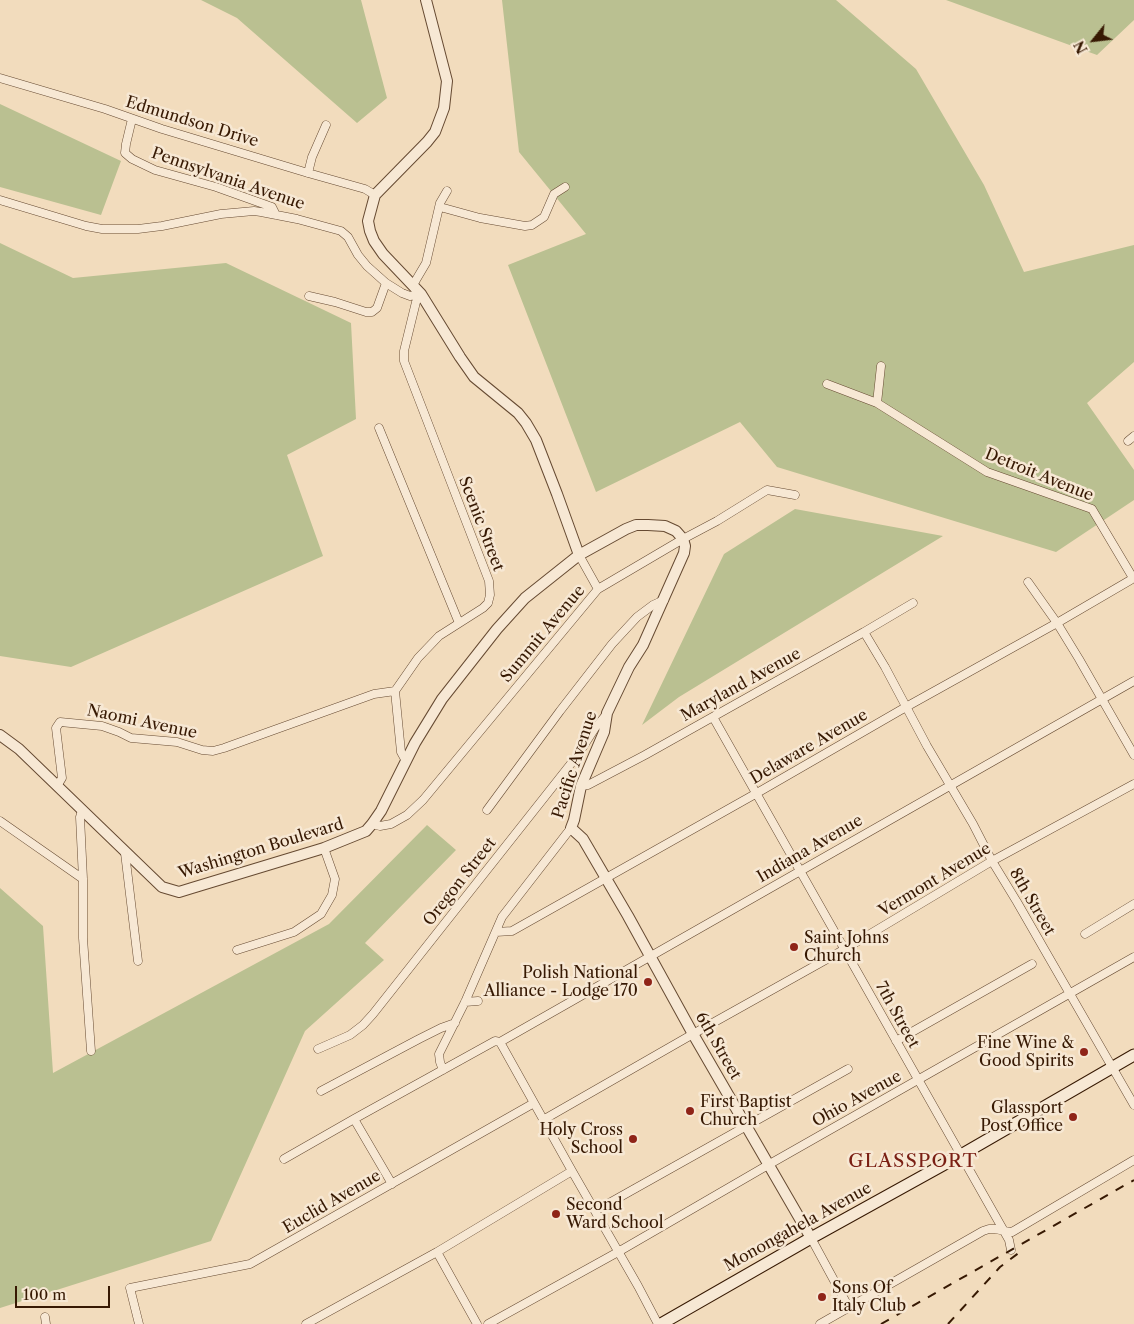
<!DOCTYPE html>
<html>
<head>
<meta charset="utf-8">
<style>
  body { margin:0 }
  #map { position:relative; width:1134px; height:1324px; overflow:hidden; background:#f2dcbd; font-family:"Libre Caslon Text",serif }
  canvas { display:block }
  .north { position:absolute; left:1069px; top:15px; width:50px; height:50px; -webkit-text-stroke:4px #f7e8d4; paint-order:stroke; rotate:241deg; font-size:14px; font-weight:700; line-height:20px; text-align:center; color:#371903 }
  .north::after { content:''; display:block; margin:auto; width:18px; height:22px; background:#371903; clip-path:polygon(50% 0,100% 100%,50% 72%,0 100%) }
  .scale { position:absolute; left:15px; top:1286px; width:95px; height:22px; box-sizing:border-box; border:2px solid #371903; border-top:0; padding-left:6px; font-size:15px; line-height:18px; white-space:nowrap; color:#371903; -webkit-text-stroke:4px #f7e8d4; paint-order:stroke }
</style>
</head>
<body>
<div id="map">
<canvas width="1134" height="1324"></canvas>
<div class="north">N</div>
<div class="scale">100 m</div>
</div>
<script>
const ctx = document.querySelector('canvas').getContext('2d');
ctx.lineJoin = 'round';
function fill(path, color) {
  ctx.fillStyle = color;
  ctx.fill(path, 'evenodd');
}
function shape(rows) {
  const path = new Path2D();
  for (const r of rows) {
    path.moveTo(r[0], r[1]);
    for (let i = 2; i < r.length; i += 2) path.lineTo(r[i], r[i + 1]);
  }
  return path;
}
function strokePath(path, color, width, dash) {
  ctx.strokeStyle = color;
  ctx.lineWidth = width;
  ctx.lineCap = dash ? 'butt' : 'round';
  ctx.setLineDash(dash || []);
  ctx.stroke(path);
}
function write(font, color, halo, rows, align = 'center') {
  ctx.font = font + ' "Libre Caslon Text",serif';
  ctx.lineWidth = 5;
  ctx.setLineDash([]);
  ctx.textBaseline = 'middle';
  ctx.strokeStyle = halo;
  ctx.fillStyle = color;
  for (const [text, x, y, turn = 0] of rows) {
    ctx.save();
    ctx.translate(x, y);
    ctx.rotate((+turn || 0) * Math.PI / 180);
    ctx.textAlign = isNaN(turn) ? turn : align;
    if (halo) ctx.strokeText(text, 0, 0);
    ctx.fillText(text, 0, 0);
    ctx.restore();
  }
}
const green = shape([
  [201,0,361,0,387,98,357,123,237,18],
  [502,0,836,0,916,69,984,185,1024,272,1134,245,1134,362,1087,403,1134,470,1134,500,1056,552,777,467,740,422,596,492,508,265,586,234,519,152],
  [946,0,1134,0,1134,20,1097,55],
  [0,104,121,161,101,215,0,187],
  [0,243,73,278,226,263,351,323,356,419,287,455,323,556,71,667,0,656],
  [795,509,943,536,679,697,642,725,724,554],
  [427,825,456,850,365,943,384,960,305,1031,211,1241,0,1308,0,888,43,926,53,1073,329,924]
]);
const minor = shape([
  [0,78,105,109,162,129,308,173,365,189,375,195],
  [132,119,126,144,125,153,132,159,155,170,216,187,272,207,276,215],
  [308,173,312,157,326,125],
  [0,200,86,226,102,229,138,229,162,226,221,214,254,211,261,212,297,219,341,231,348,237,358,255,367,266,386,283,402,293,410,296,421,294],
  [440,207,480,218,525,226,532,225,544,217,554,194,565,187],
  [413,285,426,263,440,203,447,191],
  [309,296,335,302,366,312,372,312,377,308,386,283],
  [827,384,877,403,987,472,1092,509,1133,578],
  [877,403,881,366],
  [379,428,459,623],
  [1128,441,1134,436],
  [579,555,598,589],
  [1028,582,1057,623,1079,659,1134,755],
  [864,632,885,667,927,746,973,824,992,861,1017,902,1134,1105],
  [713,717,1009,1240,1011,1250],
  [406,761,401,752,395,691,418,658,439,636,483,608,488,603,490,595,489,581,404,361,404,351,416,302,421,294],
  [57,786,62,778,56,728,60,722,102,726,119,732,131,738,177,742,202,750,213,751,224,748,374,694,395,691],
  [581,786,588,785,645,755,864,632,913,603],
  [82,810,80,817,83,879,83,938,91,1051],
  [487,810,560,711,612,644,637,617,653,605,664,600],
  [0,821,83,879],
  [372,824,380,826,391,824,407,815,423,800,598,589,683,539,717,521,767,490,795,495],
  [125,853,138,961],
  [496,932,512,931,757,793,906,707,1057,623,1134,578],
  [1085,934,1134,904],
  [237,950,294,932,321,914,332,895,335,879,324,848],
  [465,1002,478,1001],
  [896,1041,1032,964],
  [500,1042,1134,681],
  [318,1049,350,1035,363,1025,373,1014,577,756,595,728,606,715],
  [443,1070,440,1062,439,1054,465,1002,502,917,571,828],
  [321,1091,419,1039,441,1028,455,1023],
  [354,1119,392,1184],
  [543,1120,693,1034,845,949,992,861,1134,784],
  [284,1159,354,1119,495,1041,500,1042,572,1171,638,1286,658,1324],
  [595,1211,848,1069],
  [811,1238,849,1308],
  [437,1252,477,1324],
  [45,1317,46,1324],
  [139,1324,130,1288,250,1264,534,1103],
  [306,1324,437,1252,572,1171],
  [488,1324,618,1252,768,1165,1134,957],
  [820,1324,983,1231,989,1229,996,1229,1004,1231,1012,1232,1134,1160]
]);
const tertiary = shape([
  [426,0,447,81,444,108,435,132,427,142,375,195,368,221,370,231,374,241,383,254,421,294,460,357,474,377,518,413,526,423,536,440,557,494,579,555],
  [0,735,19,749,162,887,179,892,192,888,324,848,366,831,372,824,381,811,415,743,442,699,497,629,525,598,579,555,626,529,636,525,648,525,665,526,676,531,683,539,685,546,684,553,643,645,629,667,607,713,604,732,581,786,574,820,571,828,583,839,628,916,693,1034,811,1238]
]);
const secondary = shape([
  [661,1324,811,1238,961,1155,1134,1055]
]);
const rail = shape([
  [881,1324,1134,1180],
  [948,1324,1000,1267,1020,1252]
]);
const markers = [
  [794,947,5,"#8f2418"],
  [648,982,5,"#8f2418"],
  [1084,1052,5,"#8f2418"],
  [690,1111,5,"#8f2418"],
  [1073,1117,5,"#8f2418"],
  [633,1139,5,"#8f2418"],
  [556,1214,5,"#8f2418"],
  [822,1297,5,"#8f2418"]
];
const streetNames = [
  ["Edmundson Drive",192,122,17],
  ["Pennsylvania Avenue",228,179,19],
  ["Detroit Avenue",1039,475,22],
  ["Scenic Street",481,524,69],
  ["Summit Avenue",543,634,-50],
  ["Maryland Avenue",741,685,-29],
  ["Naomi Avenue",142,722,12],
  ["Delaware Avenue",809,747,-30],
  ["Pacific Avenue",575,765,-72],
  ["Washington Boulevard",261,849,-17],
  ["Indiana Avenue",810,849,-30],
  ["Vermont Avenue",935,880,-31],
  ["Oregon Street",460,882,-52],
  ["8th Street",1032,902,60],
  ["7th Street",897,1015,61],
  ["6th Street",718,1046,60],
  ["Ohio Avenue",857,1099,-29],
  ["Euclid Avenue",332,1202,-30],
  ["Monongahela Avenue",798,1227,-29]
];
const poiNames = [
  ["Saint Johns",804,938],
  ["Church",804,956],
  ["Polish National",638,973,"right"],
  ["Alliance - Lodge 170",638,991,"right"],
  ["Fine Wine &",1074,1043,"right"],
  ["Good Spirits",1074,1061,"right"],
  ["First Baptist",700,1102],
  ["Church",700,1120],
  ["Glassport",1063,1108,"right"],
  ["Post Office",1063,1126,"right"],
  ["Holy Cross",623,1130,"right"],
  ["School",623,1148,"right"],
  ["Second",566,1205],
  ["Ward School",566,1223],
  ["Sons Of",832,1288],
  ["Italy Club",832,1306]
];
const quarterNames = [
  ["GLASSPORT",913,1162]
];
fill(green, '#bac091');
strokePath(minor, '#664a32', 9);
strokePath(tertiary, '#664a32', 12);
strokePath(secondary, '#371903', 13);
strokePath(minor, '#f7e8d4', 8);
strokePath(tertiary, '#f7e8d4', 10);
strokePath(secondary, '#f7e8d4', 11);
strokePath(rail, '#371903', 2, [9, 9]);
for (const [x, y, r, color] of markers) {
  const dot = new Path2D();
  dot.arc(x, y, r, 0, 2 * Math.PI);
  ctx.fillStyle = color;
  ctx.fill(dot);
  strokePath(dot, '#f7e8d4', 2);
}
write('16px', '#371903', '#f7e8d4', streetNames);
write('16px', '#371903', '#f7e8d4', poiNames, 'left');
ctx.letterSpacing = '1px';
write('19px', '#7a1f14', '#f7e8d4', quarterNames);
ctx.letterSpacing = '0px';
</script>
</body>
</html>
